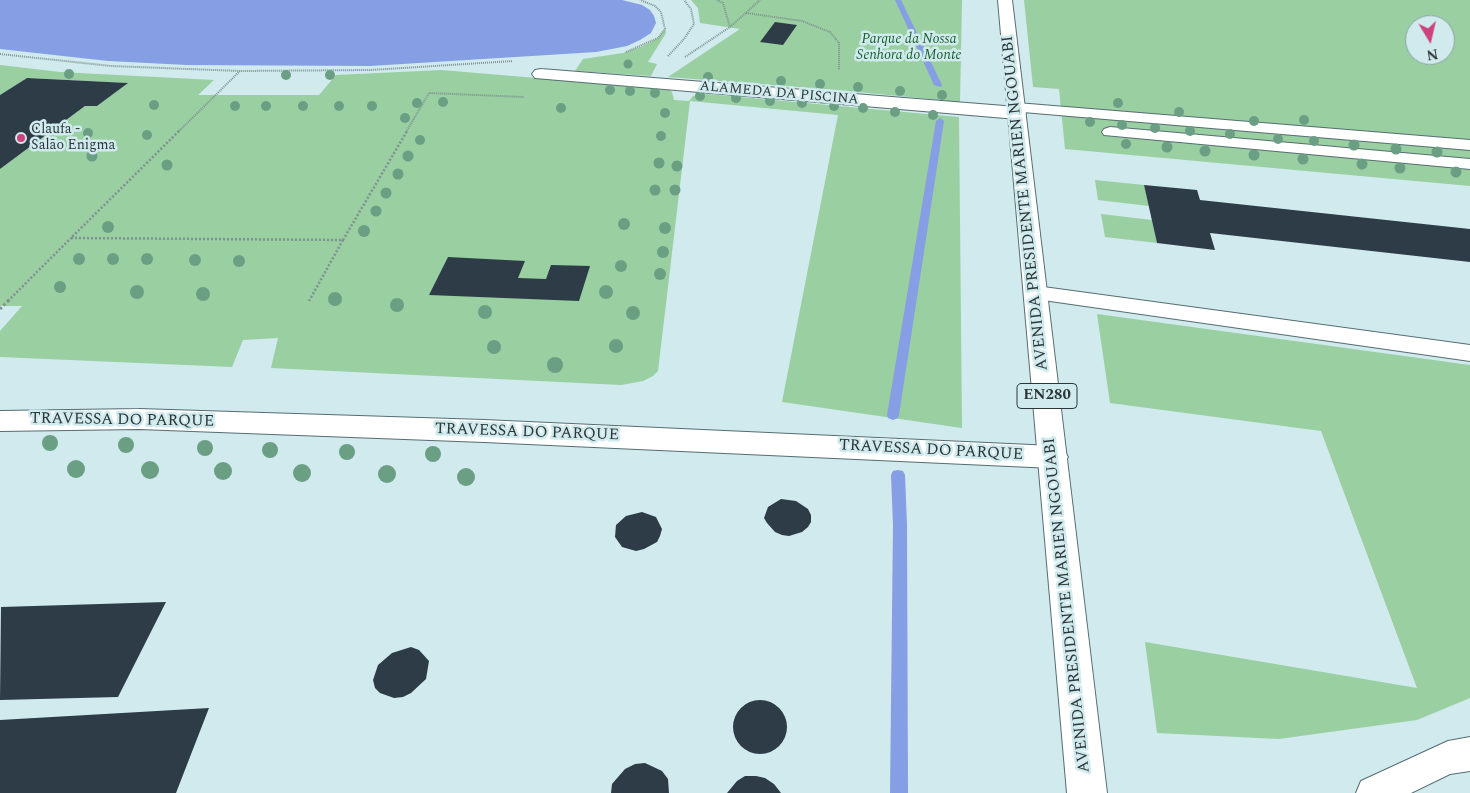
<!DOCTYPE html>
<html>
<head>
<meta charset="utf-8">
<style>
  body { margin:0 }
  #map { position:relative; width:1470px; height:793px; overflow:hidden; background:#d0eaee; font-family:Spectral,serif }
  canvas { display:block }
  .north { position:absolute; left:1405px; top:15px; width:50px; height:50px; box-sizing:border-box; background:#d0eaee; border:1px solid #8ea2a5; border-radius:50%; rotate:171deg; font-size:14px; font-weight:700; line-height:20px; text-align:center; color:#2c3637 }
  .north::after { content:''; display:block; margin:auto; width:18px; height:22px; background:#cd437b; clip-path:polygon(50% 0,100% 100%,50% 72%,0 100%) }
</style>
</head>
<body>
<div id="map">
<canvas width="1470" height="793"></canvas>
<div class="north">N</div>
</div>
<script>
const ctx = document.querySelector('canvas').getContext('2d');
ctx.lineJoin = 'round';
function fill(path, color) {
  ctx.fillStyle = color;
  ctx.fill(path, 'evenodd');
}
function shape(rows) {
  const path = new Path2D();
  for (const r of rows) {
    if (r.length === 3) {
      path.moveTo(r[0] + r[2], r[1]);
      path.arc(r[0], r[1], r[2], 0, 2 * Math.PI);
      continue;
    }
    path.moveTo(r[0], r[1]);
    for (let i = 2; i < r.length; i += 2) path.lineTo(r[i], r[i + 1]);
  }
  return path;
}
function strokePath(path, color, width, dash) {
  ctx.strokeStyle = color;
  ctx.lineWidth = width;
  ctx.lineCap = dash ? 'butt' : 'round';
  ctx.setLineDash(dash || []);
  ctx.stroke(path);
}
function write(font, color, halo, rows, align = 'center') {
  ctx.font = font + ' Spectral,serif';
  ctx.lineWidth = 5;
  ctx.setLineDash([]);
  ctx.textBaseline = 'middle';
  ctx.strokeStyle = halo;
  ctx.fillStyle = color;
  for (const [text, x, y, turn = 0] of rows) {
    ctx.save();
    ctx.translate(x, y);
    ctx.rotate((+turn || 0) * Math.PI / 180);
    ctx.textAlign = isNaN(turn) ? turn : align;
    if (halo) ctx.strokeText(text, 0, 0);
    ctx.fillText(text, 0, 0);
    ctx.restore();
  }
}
const green = shape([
  [691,0,962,0,960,102,837,90,668,77,740,29,700,23,698,8],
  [1024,0,1470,0,1470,186,1065,149,1059,89,1033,87],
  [1415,25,1445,25,1445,55,1415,55],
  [665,29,666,33,648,62,657,64,651,76,575,71,583,59,623,53,643,46,658,38],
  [0,65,60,72,214,80,198,95,319,95,336,75,441,70,668,89,672,92,674,100,689,101,693,96,707,94,959,117,962,428,782,402,838,115,690,101,658,371,653,376,643,381,621,385,271,368,278,338,243,340,232,367,0,357,0,331,22,306,0,306,0,169,85,106,97,106,127,83,27,78,0,95],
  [1095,180,1144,185,1149,206,1098,200],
  [1101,214,1152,220,1157,243,1105,237],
  [1097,314,1470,365,1470,698,1417,720,1279,739,1157,733,1145,642,1417,688,1321,431,1110,403]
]);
const water = shape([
  [0,0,622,0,642,5,650,10,654,16,656,23,651,33,640,40,627,46,596,52,370,66,187,65,108,61,0,49]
]);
const stream = shape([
  [895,0,901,0,942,85,941,87,934,85,895,0],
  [940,118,944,121,899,415,898,418,893,420,888,418,887,415,936,121,940,118],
  [898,470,903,471,905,475,907,525,908,793,890,793,893,525,891,475,893,471,898,470]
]);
const building = shape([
  [775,22,797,25,783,45,760,42],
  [27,78,128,83,97,106,85,106,0,169,0,95],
  [1144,185,1197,190,1200,200,1470,229,1470,262,1210,233,1215,250,1157,243],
  [448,257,525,261,518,278,546,279,551,265,590,266,579,301,429,295],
  [781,499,796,501,808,509,811,515,811,522,808,527,802,532,789,536,782,535,775,532,767,523,764,518,768,507],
  [642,512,656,517,662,529,660,536,657,542,644,549,636,551,622,547,615,537,616,525,626,516],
  [166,602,118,697,0,700,1,607],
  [411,647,419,650,429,661,426,679,411,693,403,697,394,698,380,693,375,688,373,680,378,665,392,653],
  [760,727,27],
  [209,708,176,793,0,793,0,720],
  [645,763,662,771,668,779,669,793,611,793,612,784,625,769,635,764],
  [745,776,756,776,765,778,774,784,781,793,727,793,737,781]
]);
const pathFar2 = shape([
  [717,0,723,3,730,27],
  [746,13,802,21,830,32,839,43,839,70],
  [626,52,658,38,665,29,661,12,655,6,640,0],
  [0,54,111,66,240,71,371,70,513,61],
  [668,56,684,39,694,24,691,9,684,0],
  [685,57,730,27,760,0],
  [178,132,240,71],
  [406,132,429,93,524,97]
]);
const pathFar1 = shape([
  [179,131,71,238,343,240,309,301],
  [343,240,407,131],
  [8,301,71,238]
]);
const path = shape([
  [0,309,10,299]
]);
const service = shape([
  [1017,103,1470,140,1470,150,1011,111,1009,108,1011,105,1017,103],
  [1110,127,1470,159,1470,169,1104,135,1102,132,1104,129,1110,127],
  [1036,286,1470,345,1470,361,1029,298,1026,293,1029,288,1036,286],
  [1470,737,1470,771,1450,774,1411,793,1356,793,1361,781,1448,741,1470,737]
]);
const pedestrian = shape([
  [541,69,1017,107,1024,109,1026,113,1024,117,1017,119,535,78,532,74,535,70,541,69]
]);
const minor = shape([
  [139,409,484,420,1053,446,1063,449,1068,457,1063,465,1053,468,484,442,139,429,0,431,0,411,139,409]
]);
const primary = shape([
  [998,0,1012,0,1107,793,1067,793,998,0]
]);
const trees = [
  [628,64,4.5],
  [69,74,5],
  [286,75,5],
  [330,75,5],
  [708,77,5],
  [781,81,5],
  [820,84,5],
  [858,87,5],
  [610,90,5],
  [630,91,5],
  [900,91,5],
  [655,93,5],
  [942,95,5],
  [700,96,5],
  [736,98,5],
  [770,101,5],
  [443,102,5],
  [417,103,5],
  [802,103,5],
  [1118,103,5],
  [154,105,5],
  [235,106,5],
  [266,106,5],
  [303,106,5],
  [339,106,5],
  [372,106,5],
  [834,106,5],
  [561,108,5],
  [863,108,5],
  [895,112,5],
  [1179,112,5],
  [665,113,5],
  [933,115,5],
  [405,118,5],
  [1304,120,5],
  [1254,121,5],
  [1090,122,5],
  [1122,125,5],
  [1155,128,5],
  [1190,131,5],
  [88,133,5],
  [1230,134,5],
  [147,135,5],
  [661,136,5],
  [1278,139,5],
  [420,140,5],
  [1314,141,5],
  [1126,144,5],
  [1354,145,5.5],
  [1167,147,5.5],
  [1396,149,5.5],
  [1205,151,5.5],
  [1437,152,5.5],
  [1254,155,5.5],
  [92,156,5.5],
  [408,156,5.5],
  [1303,159,5.5],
  [659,163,5.5],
  [1362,164,5.5],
  [167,165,5.5],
  [677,166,5.5],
  [1400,168,5.5],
  [1456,172,5.5],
  [398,174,5.5],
  [655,190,5.5],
  [675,190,5.5],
  [386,193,5.5],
  [376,211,5.5],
  [624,224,6],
  [108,227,6],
  [665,228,6],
  [364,231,6],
  [663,252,6],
  [79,259,6],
  [113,259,6],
  [147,259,6],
  [195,260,6],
  [239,261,6],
  [621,266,6],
  [660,274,6],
  [60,287,6],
  [137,292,7],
  [606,292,7],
  [203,294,7],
  [335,299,7],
  [397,305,7],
  [485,312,7],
  [633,313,7],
  [616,346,7],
  [494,347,7],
  [555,365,8],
  [50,443,8],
  [126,445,8],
  [205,448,8],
  [270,450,8],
  [347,452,8],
  [433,454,8],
  [76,469,9],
  [150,470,9],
  [223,471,9],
  [302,473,9],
  [387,474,9],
  [466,477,9]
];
const markers = [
  [21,138,5,"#cd437b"]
];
const farParknames = [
  ["Parque da Nossa",909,40],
  ["Senhora do Monte",909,56]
];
const farStreetnames = [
  ["ALAMEDA DA PISCINA",779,94,5]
];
const farPoinames = [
  ["Claufa -",31,130],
  ["Salão Enigma",31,146]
];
const shields = [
  [1047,396,60]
];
const shieldNames = [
  ["EN280",1047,396]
];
const streetNames = [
  ["AVENIDA PRESIDENTE MARIEN NGOUABI",1026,203,-96],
  ["TRAVESSA DO PARQUE",122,421,1],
  ["TRAVESSA DO PARQUE",527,433,2],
  ["TRAVESSA DO PARQUE",931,451,3],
  ["AVENIDA PRESIDENTE MARIEN NGOUABI",1068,605,-96]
];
fill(green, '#99cfa1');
fill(water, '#869ee3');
fill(stream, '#869ee3');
fill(building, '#2d3c47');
strokePath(service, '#566d71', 2);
strokePath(pedestrian, '#566d71', 2);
strokePath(minor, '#566d71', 2);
strokePath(primary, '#566d71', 2);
strokePath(pathFar2, '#7f9193', 2, [1, 1]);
strokePath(pathFar1, '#7f9193', 2.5, [2, 2]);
strokePath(path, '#7f9193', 3, [2.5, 2.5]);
fill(service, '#fff');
fill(pedestrian, '#fff');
fill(minor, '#fff');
fill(primary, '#fff');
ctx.fillStyle = '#6b9f84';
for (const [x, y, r] of trees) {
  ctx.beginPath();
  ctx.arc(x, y, r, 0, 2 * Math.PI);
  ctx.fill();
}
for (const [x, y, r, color] of markers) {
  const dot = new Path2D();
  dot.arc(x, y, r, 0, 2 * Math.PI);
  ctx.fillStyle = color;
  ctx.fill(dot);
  strokePath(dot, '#d0eaee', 2);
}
write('italic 14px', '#19622e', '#d0eaee', farParknames);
write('14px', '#2c3637', '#d0eaee', farStreetnames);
write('14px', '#2c3637', '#d0eaee', farPoinames, 'left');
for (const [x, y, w] of shields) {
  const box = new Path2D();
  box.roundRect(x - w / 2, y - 12.5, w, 25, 4);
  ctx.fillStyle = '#d0eaee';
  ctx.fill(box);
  strokePath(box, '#2c3637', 1);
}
write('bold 15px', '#2c3637', null, shieldNames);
write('16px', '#2c3637', '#d0eaee', streetNames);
</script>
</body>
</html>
